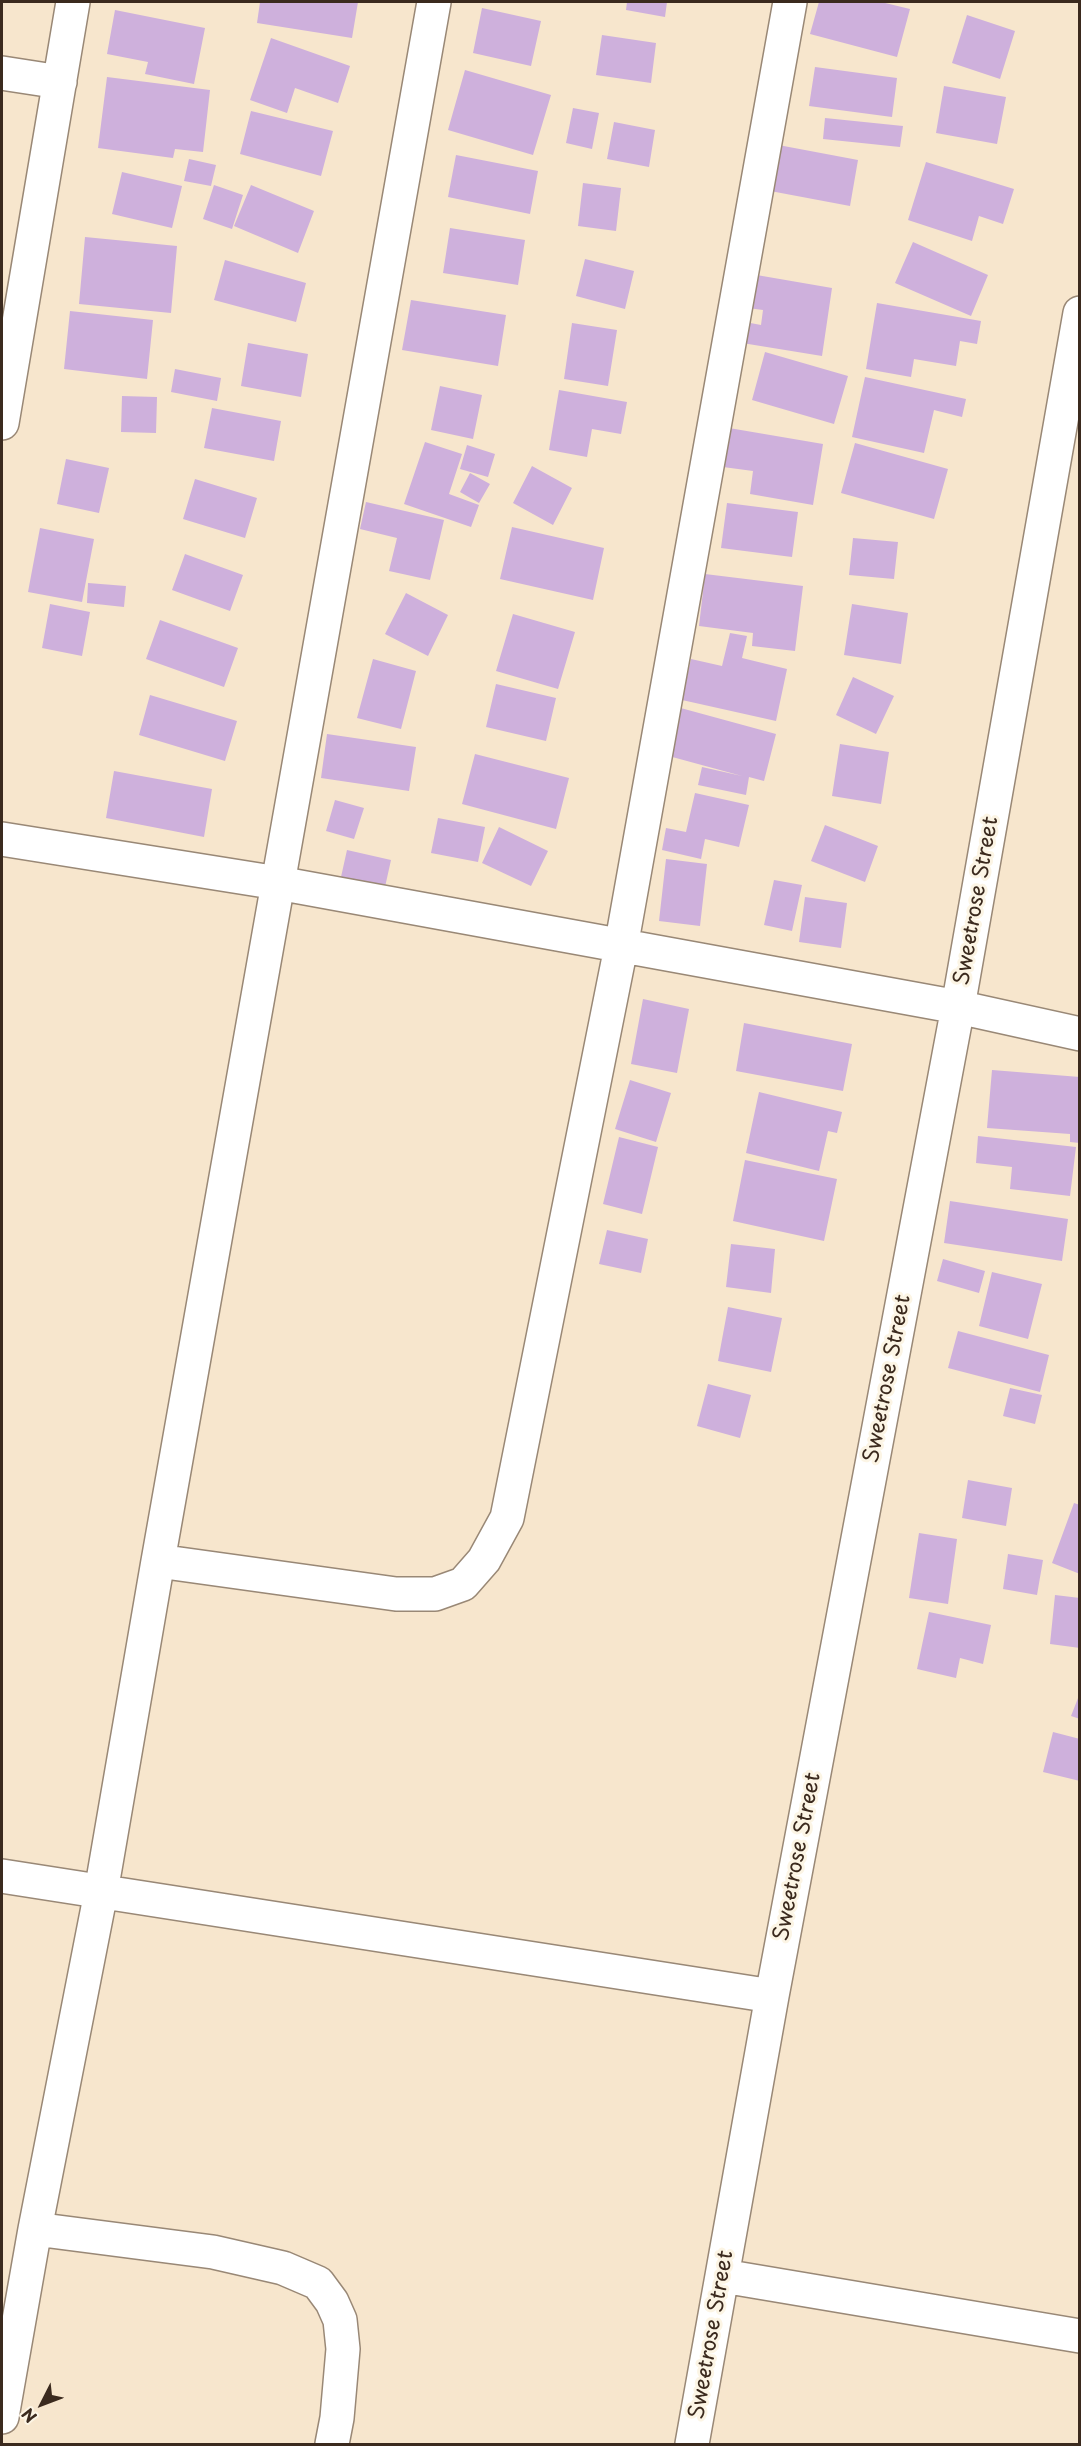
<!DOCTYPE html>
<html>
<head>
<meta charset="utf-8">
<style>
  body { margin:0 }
  #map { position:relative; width:1081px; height:2446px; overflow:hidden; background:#f7e6cd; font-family:"Playpen Sans",sans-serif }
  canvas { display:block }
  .frame { position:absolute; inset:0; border:3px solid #3b2a1e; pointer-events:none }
  .north { position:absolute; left:12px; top:2374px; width:60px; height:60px; -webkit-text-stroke:4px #fcf5e5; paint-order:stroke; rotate:228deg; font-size:16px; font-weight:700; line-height:24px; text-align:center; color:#3b2a1e }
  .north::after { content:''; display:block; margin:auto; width:21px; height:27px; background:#3b2a1e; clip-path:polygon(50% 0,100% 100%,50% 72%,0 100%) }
</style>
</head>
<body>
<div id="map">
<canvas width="1081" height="2446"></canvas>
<div class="frame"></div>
<div class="north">N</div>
</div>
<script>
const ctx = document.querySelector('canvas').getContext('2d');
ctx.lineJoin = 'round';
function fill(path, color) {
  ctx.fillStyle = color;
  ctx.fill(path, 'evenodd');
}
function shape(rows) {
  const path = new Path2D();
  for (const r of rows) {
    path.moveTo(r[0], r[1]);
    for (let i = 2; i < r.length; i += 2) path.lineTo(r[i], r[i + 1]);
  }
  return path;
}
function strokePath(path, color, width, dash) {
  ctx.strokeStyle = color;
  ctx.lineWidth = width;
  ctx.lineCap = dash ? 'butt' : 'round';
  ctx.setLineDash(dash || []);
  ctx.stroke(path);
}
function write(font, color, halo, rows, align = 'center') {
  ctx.font = font + ' "Playpen Sans",sans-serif';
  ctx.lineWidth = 6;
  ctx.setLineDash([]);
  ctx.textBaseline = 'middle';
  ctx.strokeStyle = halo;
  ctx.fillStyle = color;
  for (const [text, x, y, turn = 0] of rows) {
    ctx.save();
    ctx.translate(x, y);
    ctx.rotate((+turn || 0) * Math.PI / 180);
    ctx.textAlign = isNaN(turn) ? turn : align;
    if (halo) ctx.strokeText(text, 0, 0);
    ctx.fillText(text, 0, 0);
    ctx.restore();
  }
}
const building = shape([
  [260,2,358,2,352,38,257,23],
  [627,2,667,2,665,17,626,10],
  [819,2,881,2,910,9,897,57,810,34],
  [482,8,541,21,531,66,473,53],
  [115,10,205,28,194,84,145,74,148,62,107,54],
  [967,15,1015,31,1000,79,952,63],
  [602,35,656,43,651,83,596,75],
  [271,38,350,66,338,103,295,88,287,113,250,100],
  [815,67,897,78,892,117,809,106],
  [465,70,551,95,533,155,448,130],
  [107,77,210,90,203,152,175,149,173,158,98,148],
  [944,86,1006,97,997,144,936,133],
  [573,108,599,113,592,149,566,143],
  [251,111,333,131,321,176,240,154],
  [825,118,903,126,900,147,823,139],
  [614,122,655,130,649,167,607,159],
  [773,144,858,160,850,206,765,190],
  [456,155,538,171,530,214,448,197],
  [189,159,216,165,211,186,184,181],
  [926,162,1014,189,1003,224,979,216,972,241,908,220],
  [122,172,182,186,172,228,112,214],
  [583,183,621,188,616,231,578,226],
  [214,185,243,195,232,229,203,219],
  [251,185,314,211,298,253,234,226],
  [450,228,525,240,518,285,443,273],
  [85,237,177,246,171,313,79,304],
  [913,242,988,275,971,316,895,283],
  [585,259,634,271,625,309,576,296],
  [225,260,306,283,296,322,214,300],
  [745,273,832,288,822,356,736,342,740,321,761,325,763,310,740,307],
  [411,300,506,315,498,366,402,350],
  [877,303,981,321,977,344,960,341,956,366,914,359,911,377,866,369],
  [70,311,153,320,147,379,64,369],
  [572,323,617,330,608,386,564,379],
  [248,343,308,354,301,397,241,386],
  [765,352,848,376,834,424,752,400],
  [175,369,221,378,217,401,171,392],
  [865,377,966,399,962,417,934,410,924,453,852,437],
  [440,386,482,395,473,439,431,430],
  [559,390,627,402,621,434,592,429,587,457,549,450],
  [122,396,157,397,156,433,121,432],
  [212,408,281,421,274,461,204,448],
  [729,428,823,444,813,505,750,494,753,471,723,467],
  [425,442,462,454,449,494,479,505,471,527,404,504],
  [855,443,948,469,934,519,841,493],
  [467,445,495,454,488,477,460,469],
  [66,459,109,468,99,513,57,504],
  [532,466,572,488,553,525,513,503],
  [470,473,490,484,479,503,460,492],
  [195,479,257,498,245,538,183,519],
  [366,502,444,520,430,580,389,571,397,538,360,529],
  [727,503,798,512,792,557,721,548],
  [512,527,604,548,593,600,500,579],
  [40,528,94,539,82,602,28,592],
  [853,538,898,542,894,579,849,575],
  [185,554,243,575,230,611,172,590],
  [705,574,803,586,795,651,752,646,753,633,699,626],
  [88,583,126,586,124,607,87,603],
  [406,593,448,615,428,656,385,634],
  [50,604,90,612,82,656,42,648],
  [852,604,908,613,901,664,844,655],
  [513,614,575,632,558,689,496,671],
  [160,620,238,648,224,687,146,659],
  [730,633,747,636,742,658,787,669,776,721,682,700,691,659,722,666],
  [373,659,416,671,401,729,357,718],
  [853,677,894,696,876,734,836,715],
  [496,684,556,698,546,741,486,727],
  [150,695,237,721,225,761,139,735],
  [677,707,776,734,764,781,749,777,746,795,698,785,702,767,742,776,665,755],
  [327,734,416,747,409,791,321,778],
  [840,744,889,752,881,804,832,796],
  [475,754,569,778,556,829,462,804],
  [114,771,212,789,204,837,106,818],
  [695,793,749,805,739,847,705,839,701,859,662,850,666,828,686,832],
  [335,800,364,808,354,839,326,831],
  [438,818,485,827,478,862,431,853],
  [825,825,878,846,865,882,811,861],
  [499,827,548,851,531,886,482,863],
  [347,850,391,860,385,887,341,877],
  [666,859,707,864,700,926,659,921],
  [774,880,802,885,792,931,764,925],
  [805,897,847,903,841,948,799,942],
  [643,999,689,1009,677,1073,631,1064],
  [744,1023,852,1044,843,1091,736,1071],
  [992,1070,1080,1077,1080,1143,1070,1142,1070,1134,987,1128],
  [630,1080,671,1093,656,1142,615,1129],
  [759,1092,842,1112,837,1133,828,1131,819,1171,746,1153],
  [978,1136,1076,1147,1070,1196,1010,1189,1012,1167,976,1163],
  [619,1137,658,1147,642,1214,603,1204],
  [745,1160,837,1179,824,1241,733,1221],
  [950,1201,1068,1219,1062,1261,944,1243],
  [607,1230,648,1239,641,1273,599,1264],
  [731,1244,775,1249,771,1293,726,1287],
  [943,1259,985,1271,979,1293,937,1281],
  [992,1272,1042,1284,1028,1339,979,1326],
  [728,1307,782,1318,771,1372,718,1361],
  [958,1331,1049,1355,1040,1392,948,1368],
  [708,1384,751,1395,740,1438,697,1426],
  [1010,1388,1042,1395,1035,1424,1003,1416],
  [968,1480,1012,1488,1006,1526,962,1518],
  [1074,1503,1080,1505,1080,1574,1052,1563],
  [919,1533,957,1539,948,1604,909,1598],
  [1008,1554,1043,1560,1037,1595,1003,1589],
  [1055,1595,1080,1598,1080,1648,1050,1644],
  [929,1612,991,1625,983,1664,960,1658,956,1678,917,1669],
  [1080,1693,1080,1719,1071,1716],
  [1053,1732,1080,1739,1080,1781,1043,1772]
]);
const street = shape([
  [2,73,60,82],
  [2,423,73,2],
  [2,839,278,883,958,1007,1080,1034],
  [158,1561,396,1594,435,1594,463,1584,484,1560,507,1518,621,947,790,2],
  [2,1876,772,1996],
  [35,2229,213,2252,283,2268,318,2283,332,2302,340,2320,343,2349,337,2418,332,2444],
  [723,2276,1080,2336],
  [2,2417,35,2229,101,1892,158,1561,434,2],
  [692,2444,772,1996,958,1007,1080,313]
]);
const streetNames = [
  ["Sweetrose Street",977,901,-80],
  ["Sweetrose Street",888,1379,-79],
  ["Sweetrose Street",798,1857,-79],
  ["Sweetrose Street",712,2335,-80]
];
fill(building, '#ceb0dc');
strokePath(street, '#998876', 36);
strokePath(street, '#fff', 33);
write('21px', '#3b2a1e', '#fcf5e5', streetNames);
</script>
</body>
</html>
